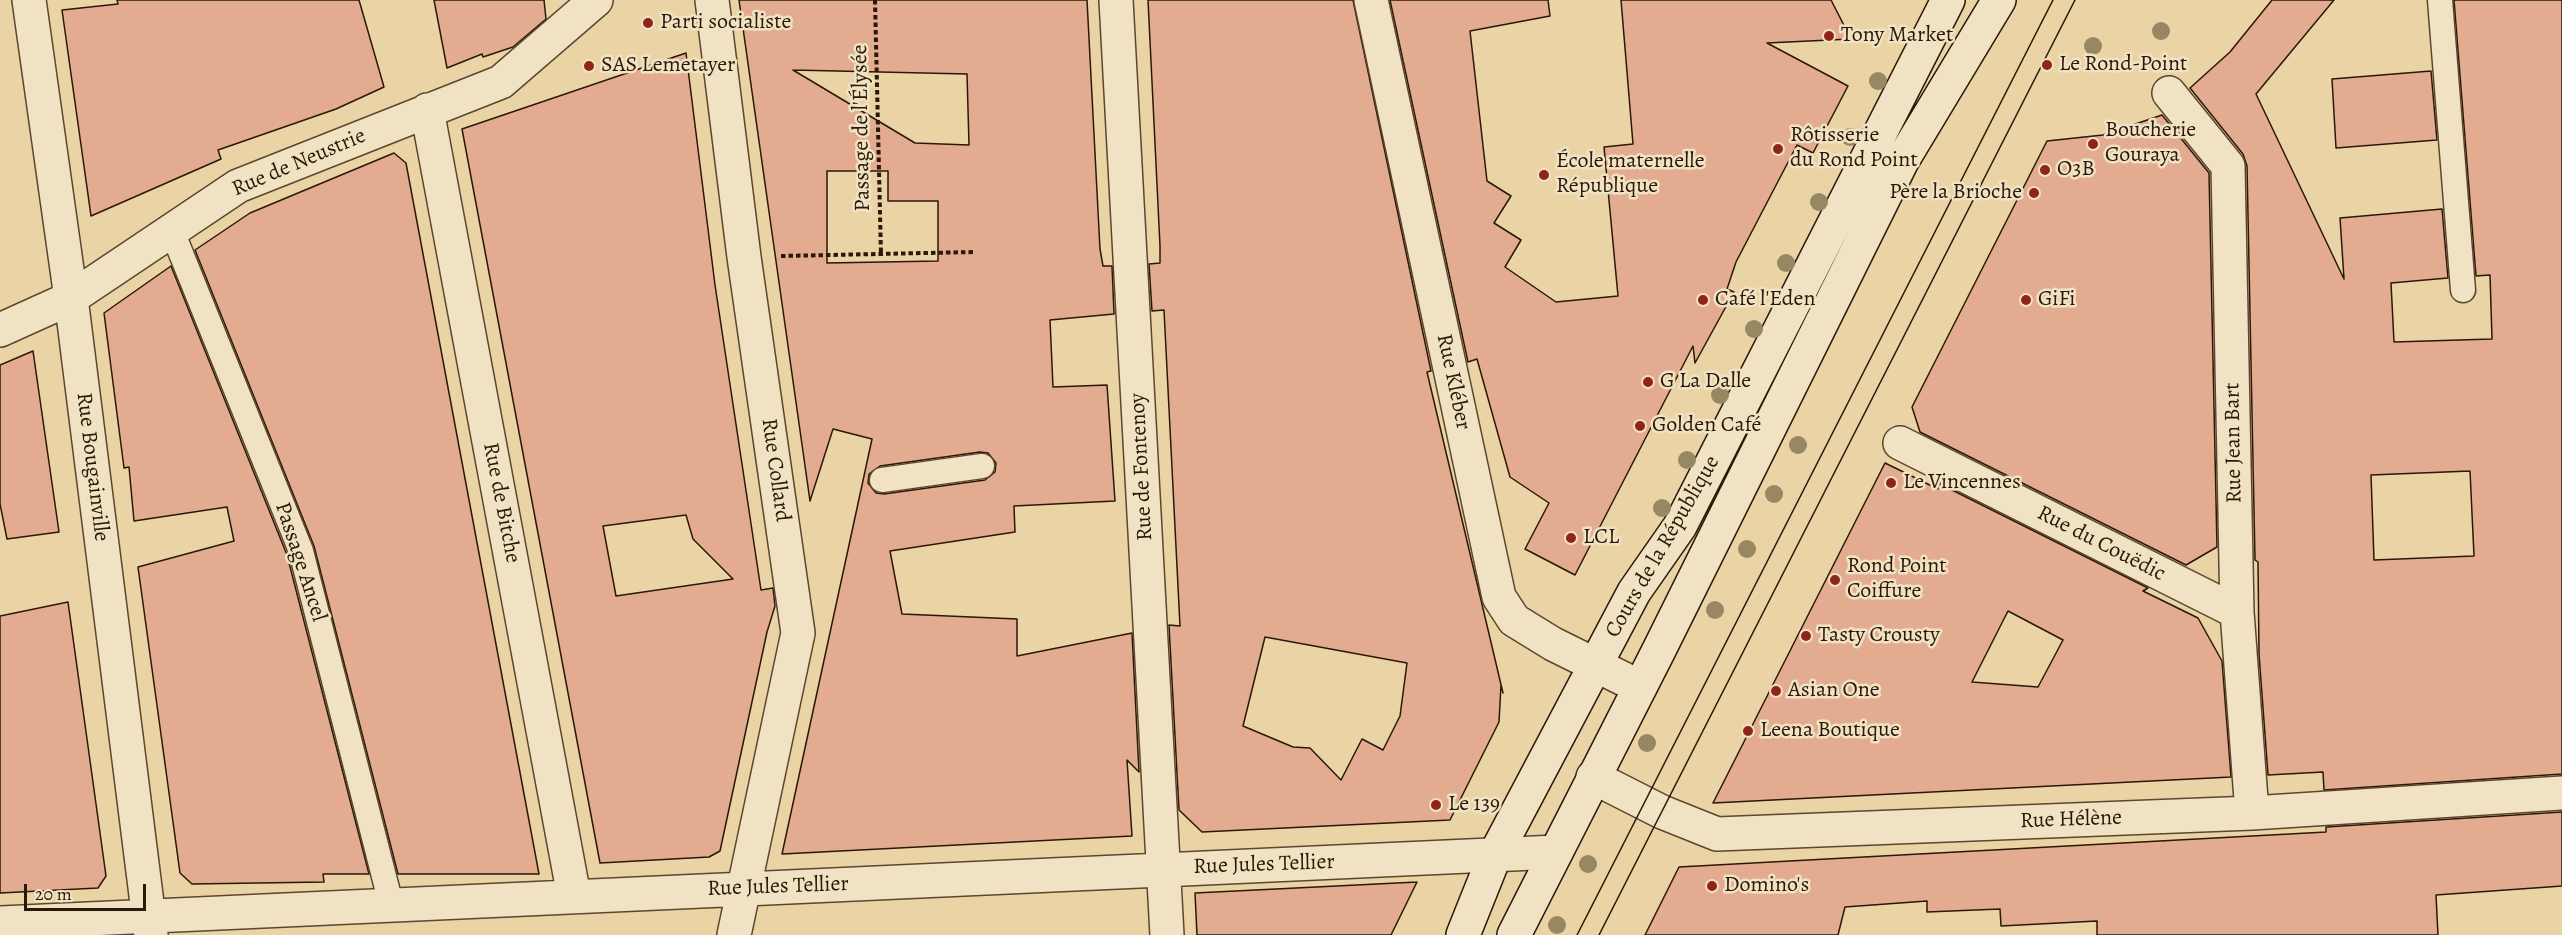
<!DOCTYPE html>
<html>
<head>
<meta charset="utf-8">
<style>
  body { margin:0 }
  #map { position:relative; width:2562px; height:935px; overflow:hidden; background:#ead3a5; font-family:Alegreya,serif }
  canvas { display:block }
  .scale { position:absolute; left:24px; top:884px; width:122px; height:27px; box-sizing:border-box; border:3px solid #2a1808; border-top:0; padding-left:8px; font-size:18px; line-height:21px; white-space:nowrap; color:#2a1808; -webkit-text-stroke:4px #f1e2c4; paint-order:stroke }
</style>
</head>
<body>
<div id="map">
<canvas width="2562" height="935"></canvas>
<div class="scale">20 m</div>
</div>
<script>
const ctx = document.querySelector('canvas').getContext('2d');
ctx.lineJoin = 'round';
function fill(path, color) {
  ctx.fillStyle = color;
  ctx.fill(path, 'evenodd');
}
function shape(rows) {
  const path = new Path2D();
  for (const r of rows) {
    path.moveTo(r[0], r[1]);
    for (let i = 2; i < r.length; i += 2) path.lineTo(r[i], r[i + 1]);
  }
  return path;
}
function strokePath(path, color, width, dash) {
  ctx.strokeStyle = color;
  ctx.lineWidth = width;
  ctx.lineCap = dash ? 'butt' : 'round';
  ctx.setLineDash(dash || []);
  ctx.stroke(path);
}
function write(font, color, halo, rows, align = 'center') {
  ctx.font = font + ' Alegreya,serif';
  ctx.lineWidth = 5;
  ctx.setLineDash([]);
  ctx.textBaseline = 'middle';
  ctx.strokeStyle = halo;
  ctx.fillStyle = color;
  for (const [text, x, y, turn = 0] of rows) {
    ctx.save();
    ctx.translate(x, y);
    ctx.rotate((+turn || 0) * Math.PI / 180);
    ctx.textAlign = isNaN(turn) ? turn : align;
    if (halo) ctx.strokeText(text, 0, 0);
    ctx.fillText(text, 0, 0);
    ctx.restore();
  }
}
const building = shape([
  [117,0,359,0,384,87,336,109,218,150,221,159,91,216,62,10,118,4,117,0],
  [434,0,544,0,546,19,513,47,483,57,482,54,447,68,434,0],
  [739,0,1087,0,1100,249,1103,266,1112,266,1114,314,1050,320,1053,387,1107,385,1115,501,1014,506,1015,532,890,551,902,614,1017,619,1017,656,1132,633,1139,772,1127,760,1132,836,782,854,872,439,833,429,810,501,739,0],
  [793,70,967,74,969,145,915,143,793,70],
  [827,171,888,171,888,201,938,201,938,261,827,263,827,171],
  [980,452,988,453,996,463,995,472,985,480,884,494,876,493,868,483,869,474,880,466,980,452],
  [1148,0,1353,0,1431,371,1427,372,1503,693,1501,685,1499,722,1450,820,1202,832,1179,810,1169,625,1180,626,1164,310,1152,311,1149,264,1160,263,1160,246,1148,0],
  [1265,637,1407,663,1400,716,1383,750,1362,739,1341,780,1310,748,1293,747,1243,726,1265,637],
  [1390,0,1548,0,1550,16,1470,31,1487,181,1511,196,1494,223,1521,240,1505,267,1556,302,1618,296,1604,147,1633,144,1621,0,1831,0,1851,39,1767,43,1848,86,1813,153,1797,145,1736,262,1727,289,1734,292,1695,363,1693,346,1575,575,1525,549,1549,503,1510,477,1477,359,1468,362,1390,0],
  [2272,0,2334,0,2256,94,2344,279,2340,218,2442,209,2448,278,2391,283,2394,342,2492,339,2490,275,2476,276,2454,0,2562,0,2562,774,2324,790,2323,772,2268,775,2259,654,2258,562,2255,560,2247,166,2243,154,2190,88,2230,52,2272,0],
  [2470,471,2474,556,2374,560,2371,475,2470,471],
  [686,53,715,285,761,590,773,588,775,606,767,632,720,851,709,857,600,863,462,129,686,53],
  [686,515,693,539,733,579,616,596,603,526,686,515],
  [2431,71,2437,140,2336,148,2332,79,2431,71],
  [2162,115,2209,173,2217,547,2186,565,1920,432,1912,407,2047,141,2103,135,2162,115],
  [394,153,406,163,539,874,398,874,314,546,195,250,250,213,394,153],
  [171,266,287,555,369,874,323,874,324,882,192,884,180,873,138,567,234,541,227,507,134,521,129,467,124,468,104,313,171,266],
  [33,351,59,532,7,539,0,504,0,365,33,351],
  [1885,463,1938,489,1936,482,2148,588,2143,591,2198,618,2222,661,2231,777,1713,803,1885,463],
  [2008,611,2063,640,2038,687,1972,682,2008,611],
  [68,602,106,876,98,888,0,893,0,616,68,602],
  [2562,812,2562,886,2436,895,2438,935,2097,935,2097,921,2001,926,2000,909,1927,912,1927,901,1845,907,1838,935,1645,935,1679,867,2326,832,2326,827,2562,812],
  [1417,882,1391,935,1197,935,1195,893,1417,882]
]);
const path = shape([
  [875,0,881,255],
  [781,256,975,252]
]);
const lane = shape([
  [2440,0,2463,290],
  [172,231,301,551,391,904],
  [882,480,982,466]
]);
const street = shape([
  [29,0,71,298,151,935],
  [712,0,744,257,798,633,734,935],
  [1116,0,1167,935],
  [1371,0,1499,597,1514,620,1553,644,1640,687],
  [2169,93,2228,166,2237,612,2252,813],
  [427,110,574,896],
  [0,330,71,298,238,186,501,82,596,0],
  [1900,443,2237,612],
  [1593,777,1662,812,1717,834,2252,813,2562,793],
  [0,923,1556,852]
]);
const secondary = shape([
  [1463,935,1495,855,1634,592,1680,526,1948,0],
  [1514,935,1659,650,1902,161,1999,0]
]);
const tram = shape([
  [1577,935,2053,0],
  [1599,935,2075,0]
]);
const trees = [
  [2161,31],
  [2093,46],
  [1878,81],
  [1850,137],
  [1819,202],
  [1786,263],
  [1754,329],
  [1720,395],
  [1798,445],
  [1687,460],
  [1774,494],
  [1662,508],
  [1747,549],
  [1715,610],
  [1647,743],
  [1588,864],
  [1557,925]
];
const markers = [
  [648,23,6,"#8f2418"],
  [1829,36,6,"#8f2418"],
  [2047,65,6,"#8f2418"],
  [589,66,6,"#8f2418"],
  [2093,144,6,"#8f2418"],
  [1778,149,6,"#8f2418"],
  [2045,170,6,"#8f2418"],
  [1544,175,6,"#8f2418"],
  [2034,193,6,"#8f2418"],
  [1703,300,6,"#8f2418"],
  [2026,300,6,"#8f2418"],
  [1648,382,6,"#8f2418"],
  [1640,426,6,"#8f2418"],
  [1891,483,6,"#8f2418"],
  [1571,538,6,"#8f2418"],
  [1835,580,6,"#8f2418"],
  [1806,636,6,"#8f2418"],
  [1776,691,6,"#8f2418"],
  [1748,731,6,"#8f2418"],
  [1436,805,6,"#8f2418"],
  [1712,886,6,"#8f2418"]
];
const poiNames = [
  ["Parti socialiste",660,23],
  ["Tony Market",1841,36],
  ["Le Rond-Point",2059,65],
  ["SAS Lemetayer",601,66],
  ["Boucherie",2105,131],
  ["Gouraya",2105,156],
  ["Rôtisserie",1790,136],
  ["du Rond Point",1790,161],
  ["École maternelle",1556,162],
  ["République",1556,187],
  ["O3B",2057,170],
  ["Père la Brioche",2022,193,"right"],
  ["Café l'Eden",1715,300],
  ["GiFi",2038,300],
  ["G La Dalle",1660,382],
  ["Golden Café",1652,426],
  ["Le Vincennes",1903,483],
  ["LCL",1583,538],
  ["Rond Point",1847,567],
  ["Coiffure",1847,592],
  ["Tasty Crousty",1818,636],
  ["Asian One",1788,691],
  ["Leena Boutique",1760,731],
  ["Le 139",1448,805],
  ["Domino's",1724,886]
];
const streetNames = [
  ["Passage de l'Élysée",862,128,-91],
  ["Rue de Neustrie",299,163,-23],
  ["Rue Kléber",1453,382,78],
  ["Rue Jean Bart",2234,443,-91],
  ["Rue Bougainville",92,467,83],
  ["Rue de Fontenoy",1142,467,-93],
  ["Rue Collard",775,470,82],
  ["Rue de Bitche",501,503,79],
  ["Rue du Couëdic",2101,544,27],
  ["Cours de la République",1663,547,-60],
  ["Passage Ancel",300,562,72],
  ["Rue Hélène",2071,820,-2],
  ["Rue Jules Tellier",1264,865,-2],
  ["Rue Jules Tellier",778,887,-2]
];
fill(building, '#e3ab8f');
strokePath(building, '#2a1808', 1.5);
strokePath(lane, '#5a472f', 27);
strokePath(street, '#5a472f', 36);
strokePath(secondary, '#2a1808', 36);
strokePath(path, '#2a1808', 4, [4.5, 3]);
strokePath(lane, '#f1e2c4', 24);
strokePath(street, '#f1e2c4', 33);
strokePath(secondary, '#f1e2c4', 33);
strokePath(tram, '#2a1808', 1.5);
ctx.fillStyle = '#988763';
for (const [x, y] of trees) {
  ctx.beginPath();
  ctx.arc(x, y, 9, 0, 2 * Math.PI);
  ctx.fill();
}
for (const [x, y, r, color] of markers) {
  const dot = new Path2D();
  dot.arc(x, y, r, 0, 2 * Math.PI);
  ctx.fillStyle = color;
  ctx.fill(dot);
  strokePath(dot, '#f1e2c4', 2);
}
write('22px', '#2a1808', '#f1e2c4', poiNames, 'left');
write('22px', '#2a1808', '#f1e2c4', streetNames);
</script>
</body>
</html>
